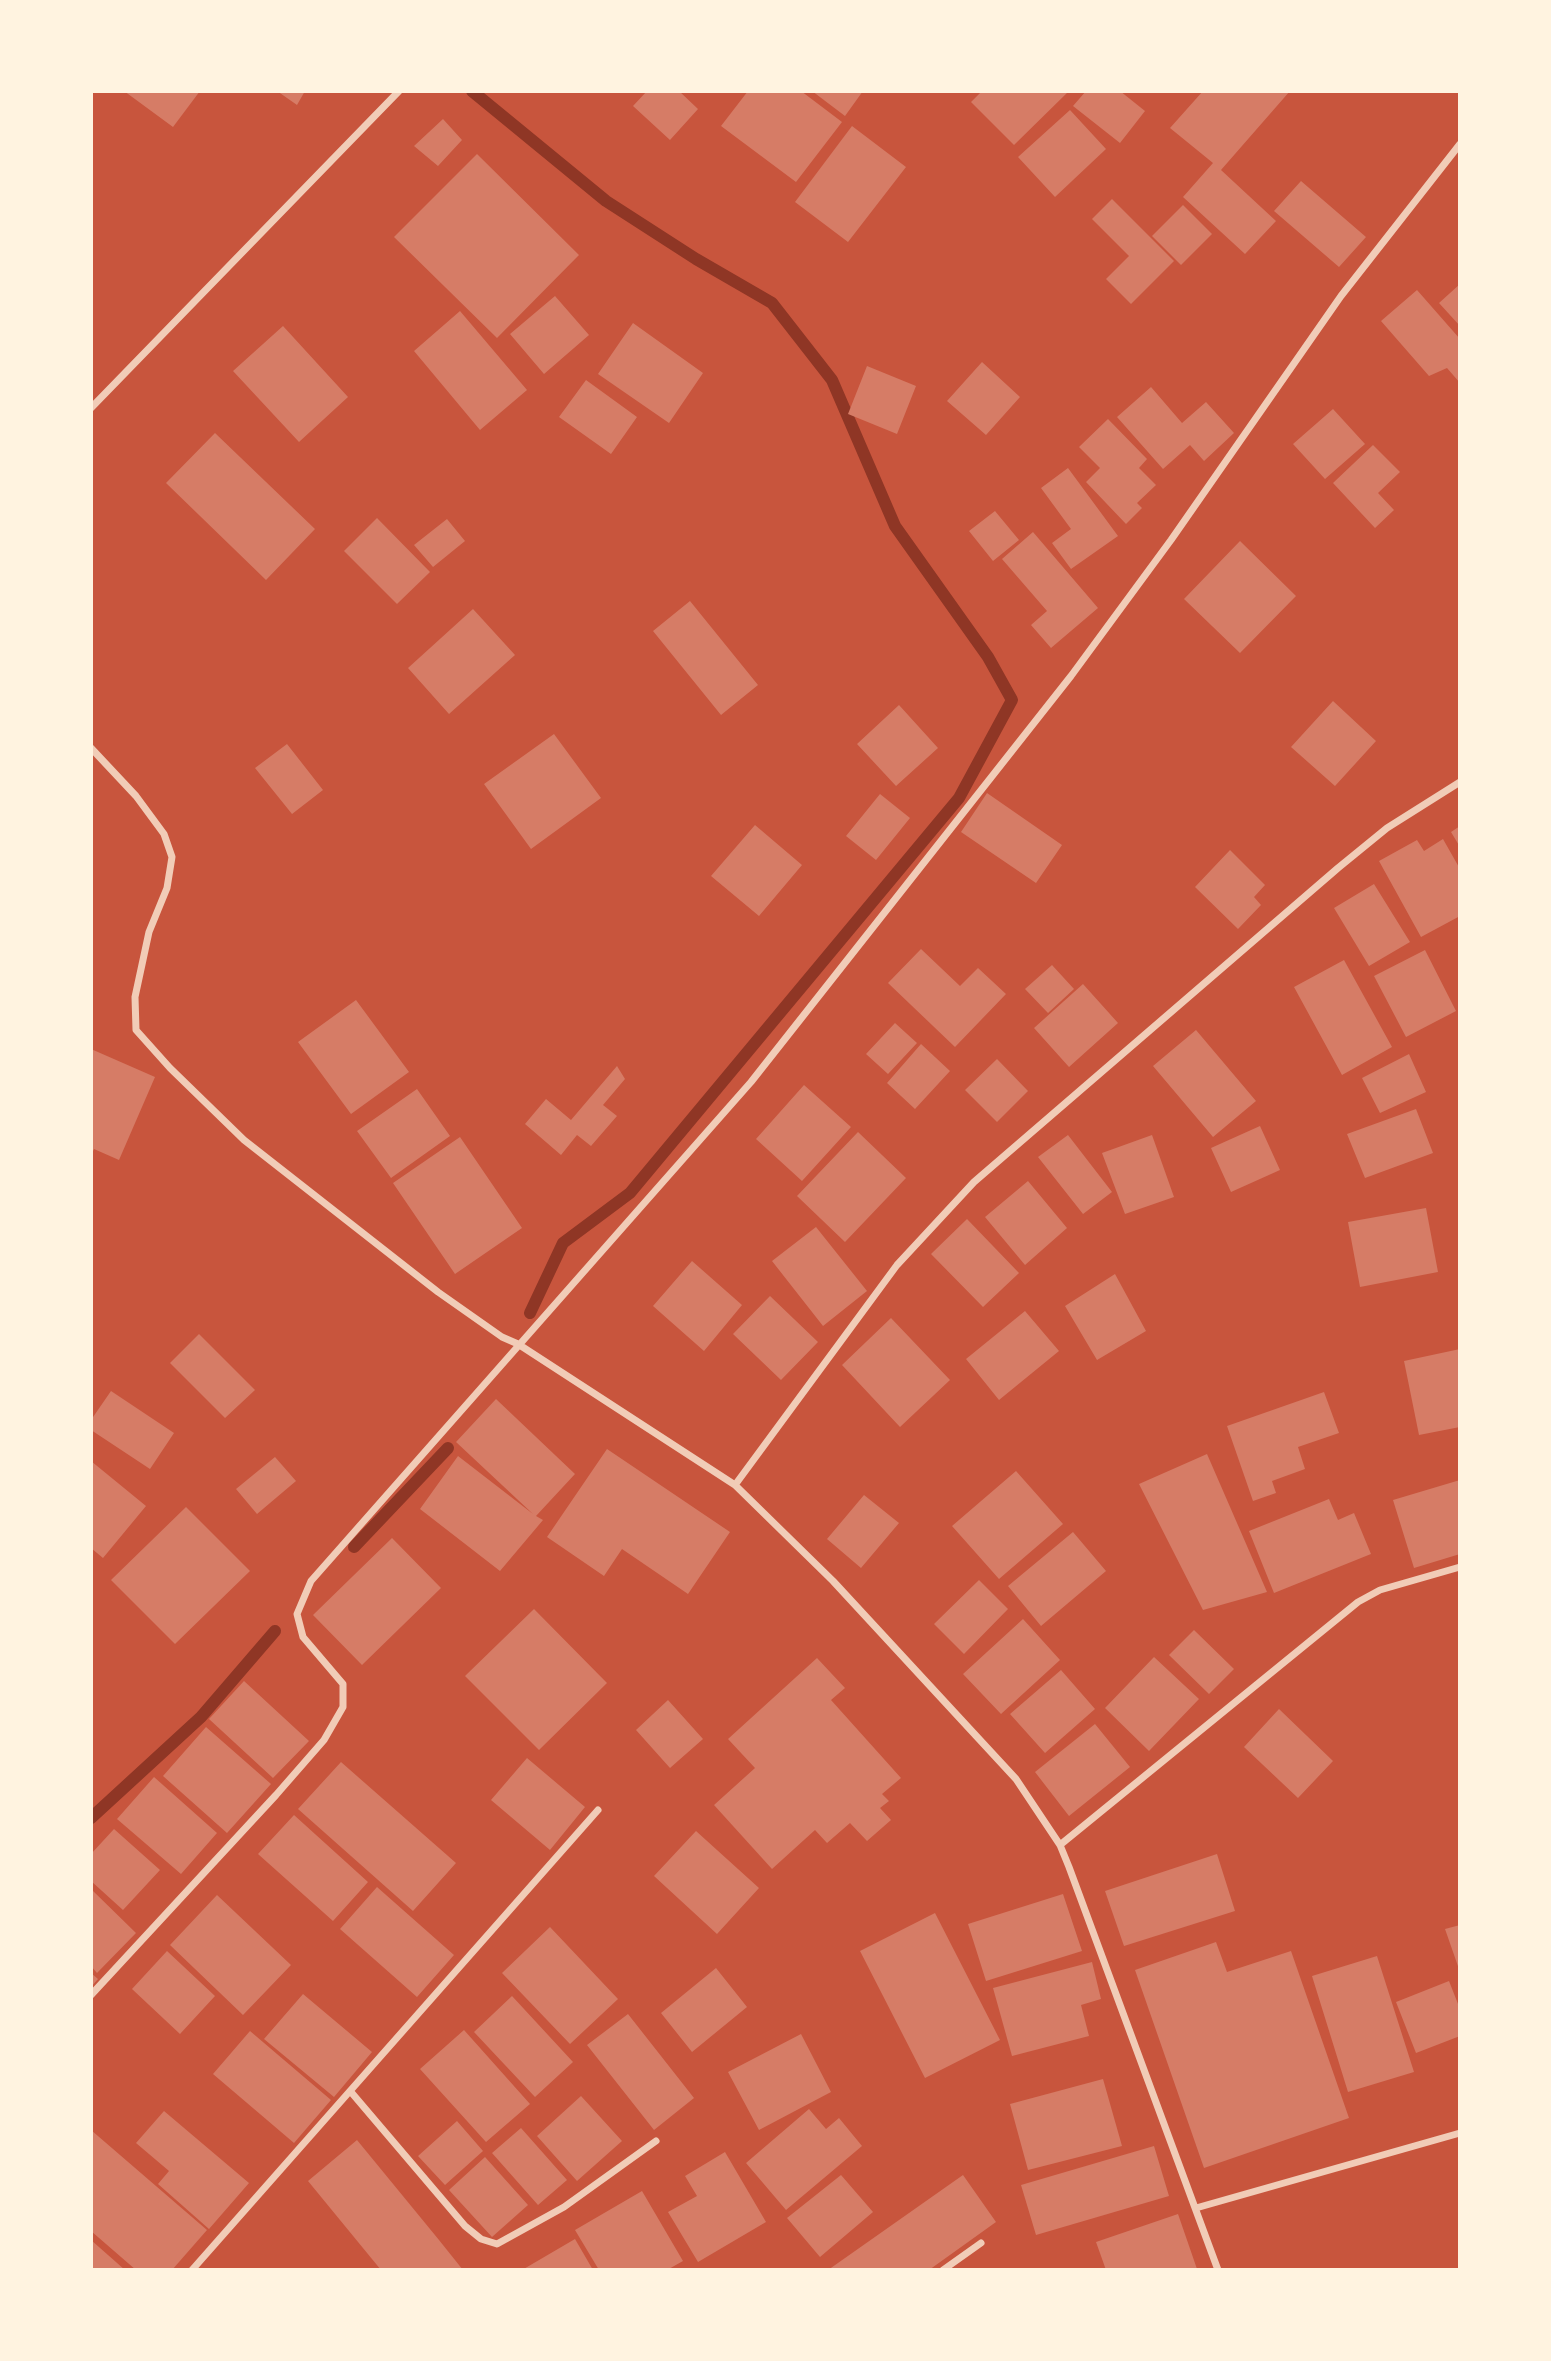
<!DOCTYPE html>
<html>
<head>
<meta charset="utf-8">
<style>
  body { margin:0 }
  #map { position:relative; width:1551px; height:2361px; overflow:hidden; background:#c8553d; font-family:"Noto Sans",sans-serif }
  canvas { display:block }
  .frame { position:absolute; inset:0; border:93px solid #fff3e0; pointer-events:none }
</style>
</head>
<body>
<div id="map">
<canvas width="1551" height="2361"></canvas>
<div class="frame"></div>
</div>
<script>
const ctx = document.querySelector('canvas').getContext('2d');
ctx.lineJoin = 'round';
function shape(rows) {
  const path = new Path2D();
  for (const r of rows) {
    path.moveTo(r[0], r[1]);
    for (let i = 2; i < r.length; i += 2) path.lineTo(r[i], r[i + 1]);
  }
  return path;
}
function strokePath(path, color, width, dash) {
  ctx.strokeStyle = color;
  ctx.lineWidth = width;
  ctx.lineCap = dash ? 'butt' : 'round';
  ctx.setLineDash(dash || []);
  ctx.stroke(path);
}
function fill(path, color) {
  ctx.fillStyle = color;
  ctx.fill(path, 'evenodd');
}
const stream = shape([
  [472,91,606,201,696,259,772,303,832,380,895,526,988,657,1012,700,959,798,630,1193,563,1243,530,1313],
  [354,1547,448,1448],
  [91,1818,201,1717,275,1631]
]);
const building = shape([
  [124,91,200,91,173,127],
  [277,91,305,91,297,105],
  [647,91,679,91,698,109,670,140,633,106],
  [748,91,801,91,842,122,796,182,721,126],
  [812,91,863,91,845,116],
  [982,91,1069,91,1014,145,971,102],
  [1086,91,1120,91,1145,111,1120,143,1073,106],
  [1203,91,1290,91,1221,170,1276,221,1245,254,1183,197,1213,163,1170,128],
  [1070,110,1106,149,1055,197,1018,157],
  [443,119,462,140,438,166,414,146],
  [852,126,906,167,848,242,795,202],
  [477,154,579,255,497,338,394,237],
  [1301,181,1366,237,1339,267,1274,211],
  [1112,199,1174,261,1131,304,1106,279,1129,256,1092,219],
  [1183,205,1212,234,1181,265,1152,236],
  [1460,284,1460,326,1439,303],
  [1417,290,1460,339,1460,383,1447,368,1429,376,1381,321],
  [555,296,589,335,544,374,510,334],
  [460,311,527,390,480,430,414,351],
  [633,323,703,373,669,423,598,374],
  [283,326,348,397,299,442,233,371],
  [982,362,1020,397,986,435,947,401],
  [867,366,916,386,897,434,848,414],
  [586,380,637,417,611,454,559,417],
  [1151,387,1182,423,1206,402,1234,433,1204,461,1190,445,1163,469,1117,417],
  [1333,409,1365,444,1325,479,1293,444],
  [1108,419,1147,459,1139,468,1156,485,1137,503,1142,508,1126,524,1086,482,1100,468,1079,447],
  [215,433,315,529,266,580,166,483],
  [1373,445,1400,472,1378,493,1394,510,1375,528,1333,483],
  [1068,468,1118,536,1071,569,1052,543,1071,529,1041,488],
  [995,511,1019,540,993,561,969,531],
  [377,518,430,572,397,604,344,551],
  [447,519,465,541,433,567,414,545],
  [1033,532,1098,608,1051,648,1031,625,1047,611,1002,559],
  [1240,541,1296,596,1240,653,1184,599],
  [690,601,758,685,721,715,653,631],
  [473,609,515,655,449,714,408,668],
  [1333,701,1376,741,1335,786,1291,747],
  [899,705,938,748,896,786,857,744],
  [554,734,601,798,531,849,484,784],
  [287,744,323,790,292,814,255,768],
  [987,793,1062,845,1036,883,961,832],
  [880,794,910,818,876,860,846,836],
  [755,825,802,865,759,916,711,876],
  [1460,826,1460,847,1451,832],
  [1443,839,1460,869,1460,916,1421,937,1379,861,1417,840,1424,851],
  [1230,850,1265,885,1254,897,1261,905,1238,929,1195,887],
  [1374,884,1410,942,1369,966,1334,908],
  [921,949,960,986,978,968,1006,994,955,1047,888,983],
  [1425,950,1456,1011,1406,1037,1374,976],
  [1344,960,1392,1047,1342,1075,1294,987],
  [1052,965,1074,989,1048,1013,1025,989],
  [1083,984,1118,1023,1069,1067,1034,1028],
  [356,1000,409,1072,351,1114,298,1042],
  [895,1023,917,1043,888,1074,866,1054],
  [1196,1030,1256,1101,1213,1137,1153,1066],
  [921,1044,950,1071,915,1109,887,1083],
  [91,1049,155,1077,119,1160,94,1149,91,1155],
  [1409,1054,1426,1092,1380,1113,1362,1078],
  [997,1059,1028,1091,997,1122,965,1090],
  [617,1066,625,1079,603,1105,617,1116,591,1146,577,1135,561,1155,525,1124,546,1099,571,1120],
  [804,1085,851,1127,802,1181,756,1139],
  [417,1089,450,1136,391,1178,357,1131],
  [1416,1109,1433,1153,1365,1178,1347,1134],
  [1260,1126,1280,1170,1231,1192,1211,1148],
  [858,1132,906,1178,845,1242,797,1196],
  [1068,1135,1112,1192,1083,1214,1038,1157],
  [1152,1135,1174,1197,1125,1214,1102,1153],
  [460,1137,522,1228,455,1274,393,1183],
  [1028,1181,1067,1228,1025,1265,985,1217],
  [1426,1208,1438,1272,1360,1287,1348,1222],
  [967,1219,1019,1273,983,1307,931,1254],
  [816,1227,867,1291,823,1326,772,1261],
  [692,1261,742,1305,704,1351,653,1306],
  [1115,1274,1146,1331,1097,1360,1065,1306],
  [770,1296,818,1342,781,1380,733,1334],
  [1025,1311,1059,1351,999,1400,966,1359],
  [891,1318,950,1380,900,1427,842,1365],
  [199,1334,255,1390,225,1418,170,1363],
  [1460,1349,1460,1427,1419,1435,1404,1361],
  [111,1391,174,1433,150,1469,91,1430,91,1420],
  [1324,1392,1339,1433,1298,1447,1305,1469,1272,1481,1276,1493,1253,1501,1227,1426],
  [496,1399,575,1474,536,1516,543,1520,500,1571,420,1509,458,1456,533,1514,456,1442],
  [607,1449,730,1532,688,1594,622,1549,604,1576,547,1537],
  [1207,1454,1267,1592,1203,1610,1139,1484],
  [275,1457,296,1481,257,1514,236,1489],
  [91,1461,146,1506,103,1558,91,1548],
  [1016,1471,1063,1524,999,1579,952,1526],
  [1460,1480,1460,1554,1414,1568,1393,1500],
  [864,1495,899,1523,861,1568,827,1539],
  [1329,1499,1338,1520,1354,1513,1371,1554,1274,1593,1249,1531],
  [186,1507,250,1571,175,1644,111,1580],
  [1073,1532,1106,1571,1041,1626,1008,1586],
  [392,1538,441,1588,362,1665,313,1615],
  [979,1580,1008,1609,964,1654,934,1624],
  [534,1609,607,1683,539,1750,465,1676],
  [1023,1619,1060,1660,1001,1714,963,1674],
  [1194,1630,1234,1669,1209,1694,1169,1655],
  [1154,1657,1199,1699,1149,1751,1105,1708],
  [817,1658,845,1688,831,1700,901,1778,882,1794,889,1801,880,1808,891,1820,867,1841,850,1823,827,1843,815,1830,772,1869,714,1805,755,1768,728,1739],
  [1061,1670,1095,1709,1045,1753,1010,1714],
  [244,1681,309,1741,273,1778,209,1719],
  [668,1700,703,1739,670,1768,636,1730],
  [1279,1709,1333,1761,1298,1798,1244,1747],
  [1095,1724,1130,1767,1069,1816,1035,1772],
  [206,1727,271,1784,227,1833,163,1776],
  [527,1758,585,1807,550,1850,491,1800],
  [341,1762,456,1863,413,1911,298,1809],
  [154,1777,217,1833,181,1874,117,1819],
  [294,1815,368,1882,333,1921,258,1854],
  [114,1829,160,1870,123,1910,91,1881,91,1854],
  [696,1831,759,1888,717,1934,654,1876],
  [1217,1854,1235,1911,1124,1946,1105,1891],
  [377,1887,454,1955,417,1997,340,1929],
  [91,1889,136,1933,97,1973,91,1966],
  [1063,1894,1082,1951,986,1981,968,1924],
  [217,1895,291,1965,243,2015,170,1945],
  [935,1913,1000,2040,925,2078,860,1951],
  [1460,1925,1460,1972,1445,1929],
  [550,1927,618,1999,570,2044,502,1973],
  [1216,1942,1227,1972,1291,1951,1349,2118,1204,2168,1135,1970],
  [167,1951,215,1996,180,2034,132,1989],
  [1377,1956,1414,2072,1348,2092,1312,1976],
  [1092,1962,1101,1999,1081,2005,1089,2036,1012,2056,993,1988],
  [716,1968,747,2007,692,2052,661,2013],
  [91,1973,98,1979,91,1987],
  [1449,1981,1460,2009,1460,2036,1416,2053,1396,2002],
  [303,1994,372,2052,334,2097,264,2039],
  [512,1996,573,2062,535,2097,474,2032],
  [628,2014,694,2098,654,2130,587,2045],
  [464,2030,530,2104,486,2142,420,2069],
  [250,2031,331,2100,294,2143,213,2074],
  [801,2034,831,2092,759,2130,728,2072],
  [1103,2079,1122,2146,1028,2170,1010,2104],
  [581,2096,622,2141,577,2181,537,2136],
  [809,2109,826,2129,839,2118,862,2146,786,2210,746,2163],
  [164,2111,249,2183,209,2229,158,2184,169,2171,136,2143],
  [457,2121,483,2151,445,2185,418,2156],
  [521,2128,567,2180,538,2205,492,2153],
  [91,2130,207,2230,172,2270,136,2270,91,2231],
  [357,2140,439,2240,463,2270,381,2270,308,2181],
  [1154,2146,1169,2196,1036,2235,1021,2185],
  [725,2152,766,2222,698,2262,668,2212,697,2196,685,2176],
  [485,2157,528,2205,492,2237,449,2190],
  [841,2175,873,2212,820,2257,787,2218],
  [963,2175,996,2222,929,2270,828,2270],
  [642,2191,683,2261,667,2270,599,2270,575,2230],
  [1178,2214,1197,2269,1106,2270,1096,2242],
  [575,2239,593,2270,522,2270],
  [91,2240,125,2270,91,2270]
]);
const minor = shape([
  [91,408,399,91],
  [91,748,136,796,164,834,172,857,167,888,149,932,135,997,136,1030,170,1068,244,1140,438,1292,502,1337,518,1344,735,1485,833,1581,1016,1779,1060,1845,1069,1867,1218,2270],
  [735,1485,897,1265,974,1182,1338,868,1387,828,1460,782],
  [1060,1845,1358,1602,1380,1590,1460,1567],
  [91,1995,276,1795,324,1740,343,1707,343,1684,303,1637,297,1614,311,1581,751,1082,1071,676,1171,540,1341,296,1460,144],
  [351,2092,465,2226,481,2239,497,2244,564,2207,656,2141],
  [1196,2208,1460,2133],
  [192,2270,598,1810],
  [943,2270,981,2243]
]);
strokePath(stream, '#8f3625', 12);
fill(building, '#d67c66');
strokePath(minor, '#f1ccb7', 7);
</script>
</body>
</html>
